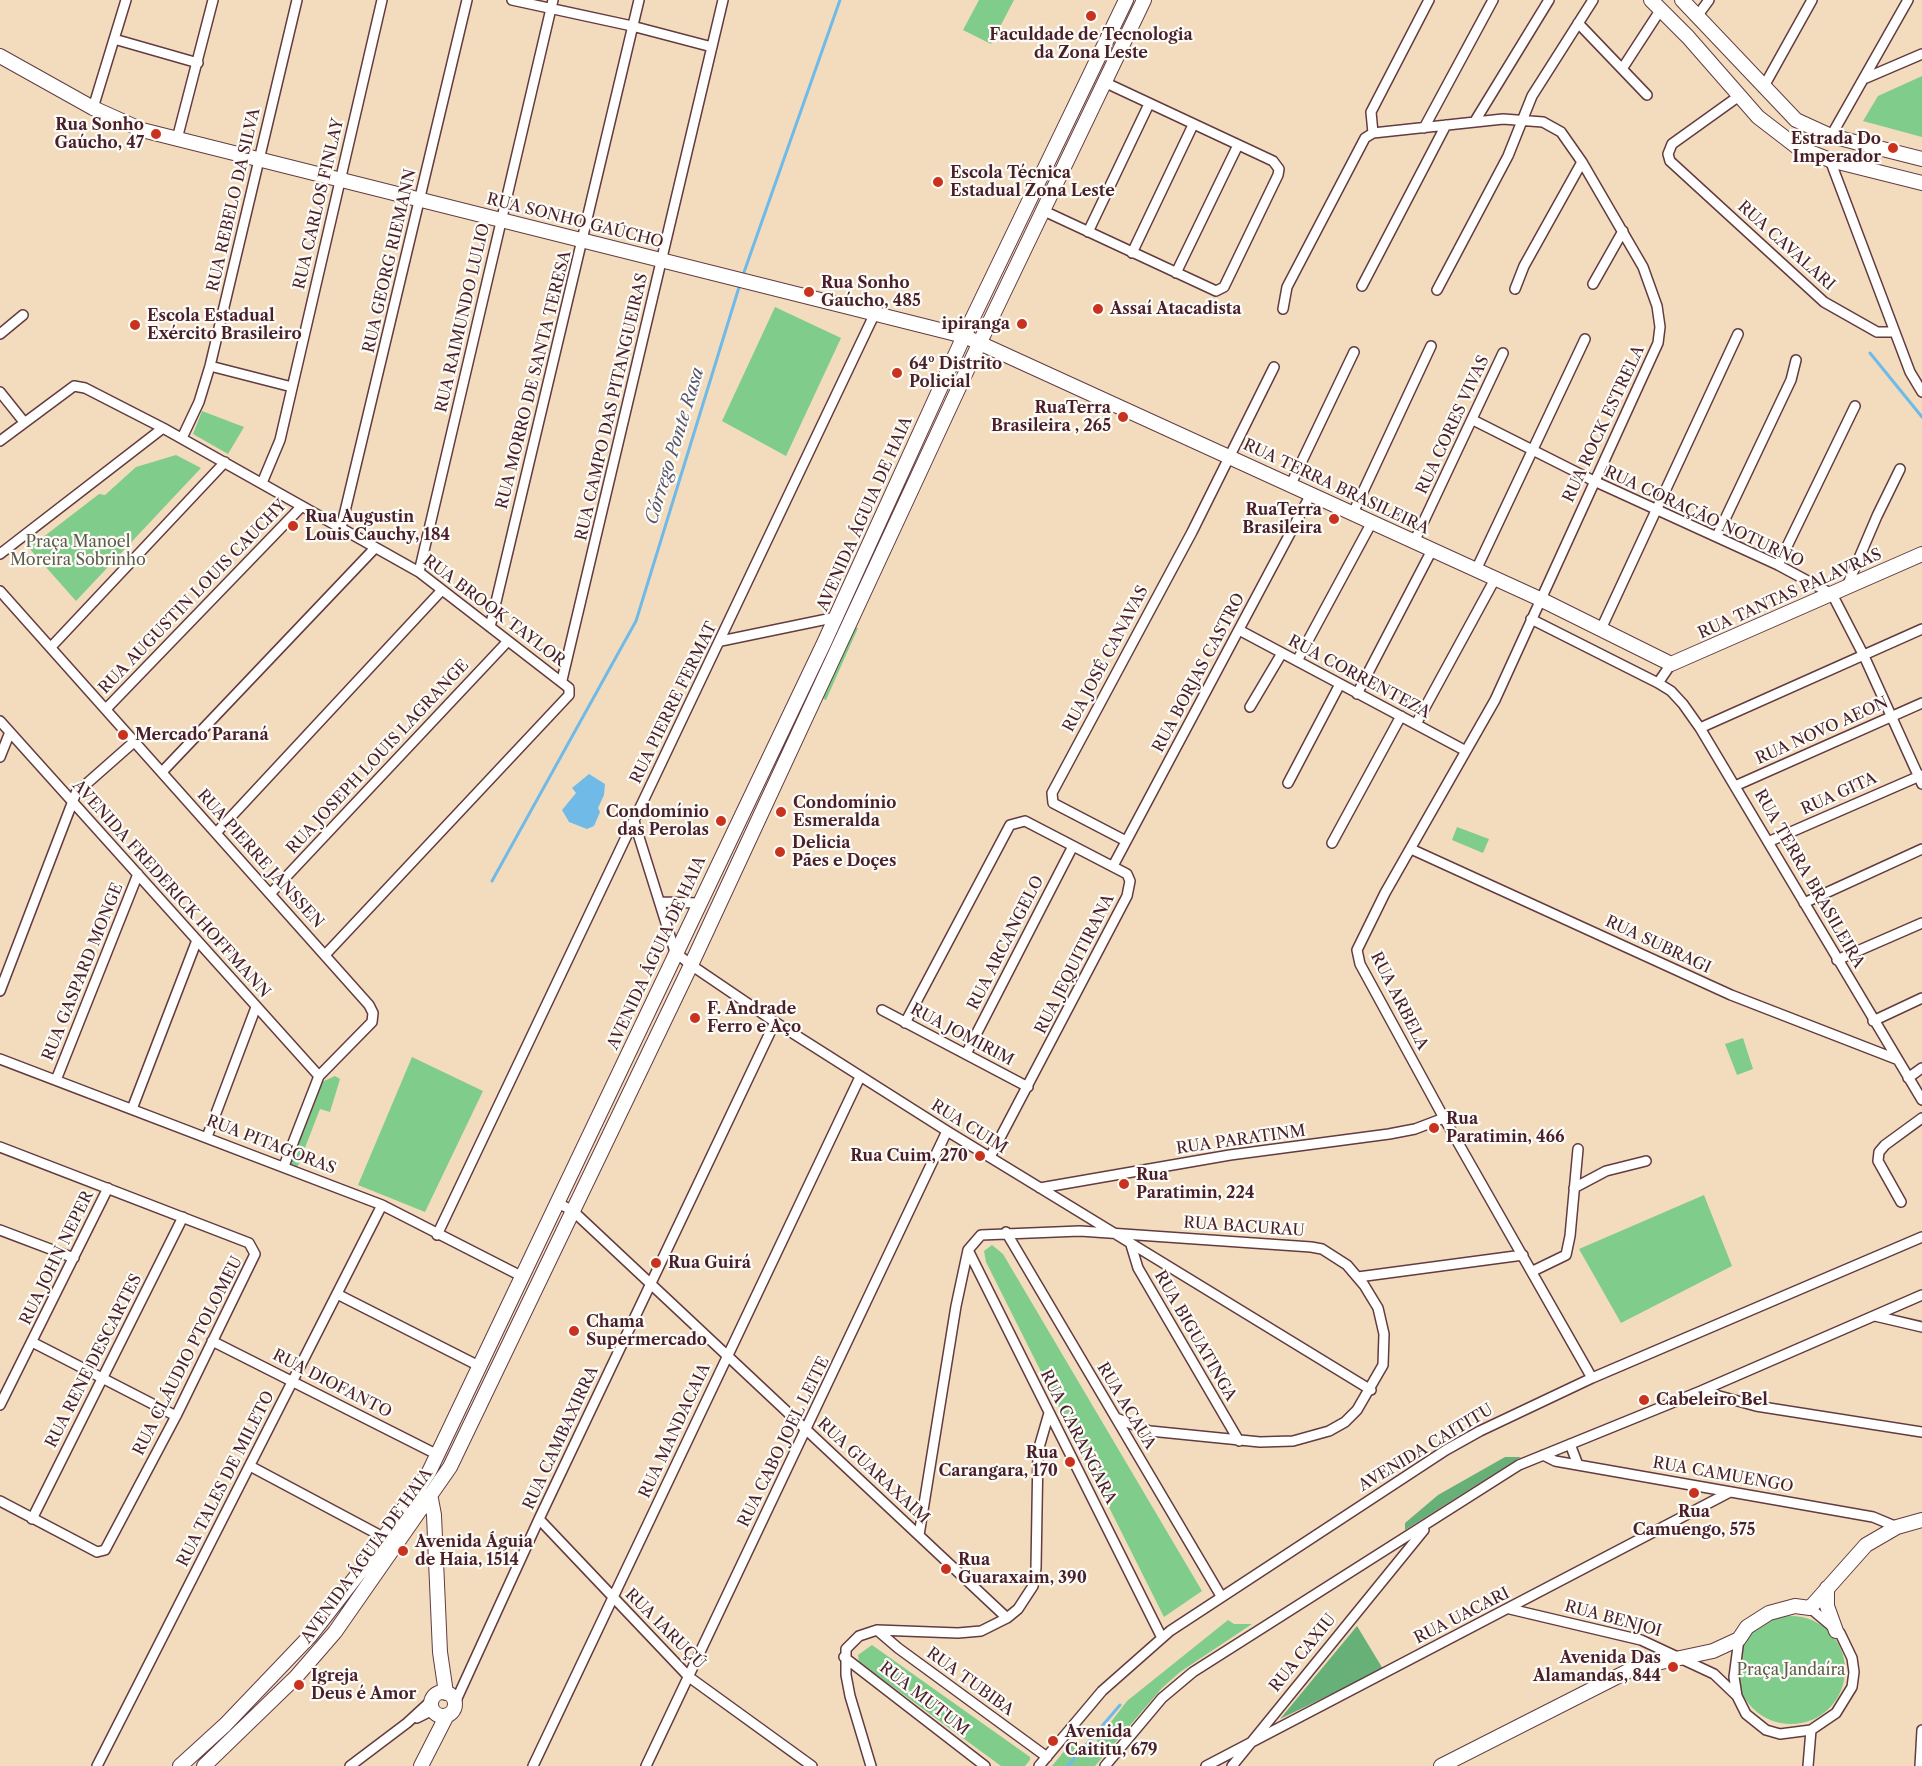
<!DOCTYPE html>
<html>
<head>
<meta charset="utf-8">
<style>
  body { margin:0 }
  canvas { display:block; background:#f3dcbd }
</style>
</head>
<body>
<canvas width="1922" height="1766"></canvas>
<script>
const ctx = document.querySelector('canvas').getContext('2d');
ctx.lineJoin = 'round';
function fill(path, color) {
  ctx.fillStyle = color;
  ctx.fill(path, 'evenodd');
}
function shape(rows) {
  const path = new Path2D();
  for (const r of rows) {
    if (r.length === 3) {
      path.moveTo(r[0] + r[2], r[1]);
      path.arc(r[0], r[1], r[2], 0, 2 * Math.PI);
      continue;
    }
    path.moveTo(r[0], r[1]);
    for (let i = 2; i < r.length; i += 2) path.lineTo(r[i], r[i + 1]);
  }
  return path;
}
function strokePath(path, color, width, dash) {
  ctx.strokeStyle = color;
  ctx.lineWidth = width;
  ctx.lineCap = dash ? 'butt' : 'round';
  ctx.setLineDash(dash || []);
  ctx.stroke(path);
}
function write(font, color, halo, rows, align = 'center') {
  ctx.font = font + ' "Libre Caslon Text",serif';
  ctx.lineWidth = 4.5;
  ctx.setLineDash([]);
  ctx.textBaseline = 'middle';
  ctx.strokeStyle = halo;
  ctx.fillStyle = color;
  for (const [text, x, y, turn = 0] of rows) {
    ctx.save();
    ctx.translate(x, y);
    ctx.rotate((+turn || 0) * Math.PI / 180);
    ctx.textAlign = isNaN(turn) ? turn : align;
    if (halo) ctx.strokeText(text, 0, 0);
    ctx.fillText(text, 0, 0);
    ctx.restore();
  }
}
const green = shape([
  [979,0,1014,0,991,44,963,30],
  [1922,76,1922,137,1863,121,1878,96],
  [775,307,841,338,786,456,722,421],
  [202,411,244,427,228,454,193,434],
  [176,455,201,468,76,601,29,548,99,494,105,495,136,467],
  [855,627,858,628,826,700,822,698],
  [1457,827,1489,839,1483,853,1452,840],
  [1743,1038,1753,1069,1737,1075,1725,1044],
  [412,1057,483,1091,425,1212,358,1185],
  [335,1076,340,1079,330,1112,320,1109,296,1171,284,1166,315,1085],
  [1704,1195,1732,1266,1621,1323,1579,1249],
  [992,1245,1003,1254,1202,1591,1164,1617,986,1262,984,1251],
  [1791,1670,54],
  [1228,1620,1234,1624,1252,1624,1180,1672,1162,1688,1095,1766,1052,1766,1070,1744,1085,1756,1127,1701],
  [872,1645,1030,1757,1030,1760,1025,1766,1001,1766,859,1662,858,1655]
]);
const forest = shape([
  [1505,1457,1521,1457,1405,1530,1405,1523,1438,1495],
  [1357,1626,1383,1669,1280,1719]
]);
const water = shape([
  [589,774,605,784,604,795,598,808,600,812,594,826,587,829,569,822,562,810,576,793,572,788]
]);
const stream = shape([
  [743,275,840,0],
  [1870,353,1922,417],
  [492,881,636,621,740,284],
  [1068,1766,1120,1705]
]);
const street = shape([
  [512,0,632,26,712,47],
  [1698,15,1709,0],
  [1578,23,1647,95],
  [114,39,198,63],
  [1622,69,1661,9],
  [1866,78,1922,54],
  [1763,88,1812,0],
  [1739,96,1672,144,1668,154,1670,161,1824,302,1877,332,1895,332],
  [93,108,126,0],
  [1475,121,1549,0],
  [1424,128,1493,0],
  [1373,133,1371,112,1429,0],
  [1831,136,1908,0],
  [177,139,213,0],
  [1830,160,1910,372,1922,392],
  [1044,211,1216,291,1224,287,1278,175,1279,169,1273,161,1104,82],
  [1088,232,1149,104],
  [1132,253,1193,125],
  [1176,273,1238,145],
  [1593,284,1623,231],
  [1362,286,1446,125],
  [1515,289,1524,266,1582,162],
  [1437,290,1508,156,1532,96,1593,0],
  [1283,309,1287,287,1365,138,1373,133,1503,119,1543,122,1561,132,1582,162,1643,267,1657,306,1660,327,1658,343,1495,700,1385,893,1357,950,1360,964,1444,1118,1592,1378],
  [0,334,23,315],
  [210,366,292,387],
  [0,392,24,422],
  [1473,420,1594,481,1778,565,1832,594,1864,656,1922,784],
  [182,438,199,402,210,366,297,0],
  [0,441,74,386,85,388,163,428,419,572,569,688,569,695,325,955],
  [262,483,280,440,382,0],
  [1291,484,1354,352],
  [1353,513,1431,346],
  [341,528,467,0],
  [1717,536,1791,380,1796,360],
  [1414,542,1503,353],
  [0,554,163,428],
  [1778,565,1855,406],
  [1476,570,1585,339],
  [419,572,553,0],
  [1847,586,1877,516,1900,469],
  [0,591,369,1005,373,1013,372,1022,319,1076,284,1166],
  [1531,619,1658,683,1671,691,1683,704,1700,728,1922,1100],
  [490,627,639,0],
  [1601,629,1738,334],
  [1239,630,1466,751],
  [721,641,837,617],
  [51,647,225,462],
  [1297,661,1372,522],
  [562,680,723,0],
  [1658,683,1671,664],
  [1357,694,1432,550],
  [1250,707,1282,653],
  [106,709,302,506],
  [0,721,319,1076],
  [1416,724,1495,579],
  [1700,728,1922,629],
  [0,757,10,732],
  [162,772,375,548],
  [1288,783,1340,684],
  [1735,786,1922,703],
  [634,821,675,952,691,965,775,1022,947,1131,1371,1390],
  [216,833,442,590],
  [1126,841,1053,803,1052,793,1192,532,1274,367],
  [1768,842,1922,775],
  [1332,843,1401,716],
  [1411,849,1731,995,1896,1059],
  [1113,866,1311,494],
  [270,894,508,641],
  [661,902,698,903],
  [1804,903,1922,849],
  [1837,960,1922,923],
  [0,991,76,793,135,741],
  [882,1010,1028,1087],
  [1873,1021,1922,998],
  [905,1023,1010,825,1025,821,1127,874,1130,881,1127,896,990,1157],
  [966,1054,1073,846],
  [0,1059,382,1205,523,1277],
  [1908,1078,1922,1068],
  [56,1080,138,874],
  [132,1109,197,940],
  [207,1137,256,1007],
  [0,1147,249,1243,255,1254,176,1416,105,1550,97,1552,0,1501],
  [1040,1188,1230,1155,1389,1134,1415,1129,1444,1118],
  [1574,1188,1606,1171,1646,1161],
  [1901,1202,1878,1161,1879,1152,1885,1145,1922,1118],
  [558,1203,573,1211,1007,1618],
  [0,1230,74,1258],
  [1006,1232,1221,1596],
  [437,1235,875,313],
  [1131,1245,1138,1268,1239,1441],
  [968,1250,1162,1638],
  [1533,1271,1566,1255,1570,1236,1578,1149],
  [1358,1277,1523,1255],
  [337,1294,479,1366],
  [1875,1316,1922,1327],
  [212,1341,438,1455],
  [32,1342,176,1416],
  [1701,1391,1756,1406,1922,1432],
  [0,1405,108,1188],
  [1570,1444,1578,1465],
  [1543,1455,1555,1461,1873,1517,1897,1527],
  [250,1466,385,1538],
  [32,1519,183,1217],
  [539,1519,689,1677,812,1766],
  [919,1535,956,1306,968,1250,981,1235,1080,1231,1311,1247,1322,1249,1347,1265,1364,1285,1378,1308,1384,1334,1383,1365,1357,1410,1345,1422,1329,1431,1293,1441,1260,1442,1150,1431,1116,1418],
  [1510,1609,1641,1640,1714,1674,1737,1696],
  [877,1630,898,1648,1047,1757],
  [1739,1639,1734,1677,1737,1696,1746,1714,1766,1730,1780,1734,1811,1730,1836,1713,1852,1687,1854,1672,1852,1658,1840,1633,1810,1608],
  [844,1657,985,1766],
  [454,1705,539,1519,775,1022],
  [417,1718,433,1710],
  [97,1766,382,1205],
  [350,1766,407,1723,432,1700],
  [533,1766,860,1077],
  [646,1766,947,1131],
  [871,1766,850,1696,846,1675,846,1649,859,1636,877,1630,958,1633,981,1631,1007,1618,1018,1609,1033,1586,1036,1568,1038,1451,1049,1413],
  [1039,1766,1102,1691,1170,1631,1446,1450,1480,1431,1592,1378,1922,1237],
  [1105,1766,1162,1698,1193,1672,1519,1465,1701,1391,1922,1295],
  [1206,1766,1730,1492],
  [1232,1766,1424,1530],
  [1808,1766,1811,1730],
  [1920,1766,1922,1730]
]);
const secondary = shape([
  [1651,0,1688,37,1758,117,1797,147,1830,160,1922,183],
  [1682,0,1796,120,1831,136,1922,159],
  [0,56,93,108,142,130,964,336,1540,599,1671,664,1922,554],
  [427,1496,431,1499,434,1515,440,1652,446,1693],
  [1827,1588,1827,1606,1836,1631],
  [443,1704,12],
  [180,1766,225,1725,310,1636,369,1560,429,1472,824,643,964,336,1126,0],
  [204,1766,296,1677,335,1632,450,1467,691,965,980,342,1144,0],
  [421,1766,447,1715],
  [1441,1766,1642,1664,1652,1664,1713,1651,1739,1639,1747,1627,1769,1613,1795,1606,1810,1608,1866,1545,1897,1527,1922,1520]
]);
const markers = [
  [1091,16,6,"#c8321e"],
  [156,134,6,"#c8321e"],
  [1893,148,6,"#c8321e"],
  [938,182,6,"#c8321e"],
  [809,292,6,"#c8321e"],
  [1098,309,6,"#c8321e"],
  [1022,324,6,"#c8321e"],
  [135,325,6,"#c8321e"],
  [897,373,6,"#c8321e"],
  [1123,417,6,"#c8321e"],
  [1334,519,6,"#c8321e"],
  [293,526,6,"#c8321e"],
  [123,735,6,"#c8321e"],
  [781,812,6,"#c8321e"],
  [721,821,6,"#c8321e"],
  [780,852,6,"#c8321e"],
  [695,1018,6,"#c8321e"],
  [1434,1128,6,"#c8321e"],
  [980,1156,6,"#c8321e"],
  [1124,1184,6,"#c8321e"],
  [656,1263,6,"#c8321e"],
  [574,1331,6,"#c8321e"],
  [1644,1400,6,"#c8321e"],
  [1070,1462,6,"#c8321e"],
  [1694,1493,6,"#c8321e"],
  [403,1551,6,"#c8321e"],
  [946,1569,6,"#c8321e"],
  [1673,1667,6,"#c8321e"],
  [299,1685,6,"#c8321e"],
  [1053,1741,6,"#c8321e"]
];
const poiNames = [
  ["Faculdade de Tecnologia",1091,35,"center"],
  ["da Zona Leste",1091,53,"center"],
  ["Rua Sonho",144,125,"right"],
  ["Gaúcho, 47",144,143,"right"],
  ["Estrada Do",1881,139,"right"],
  ["Imperador",1881,157,"right"],
  ["Escola Técnica",950,173],
  ["Estadual Zona Leste",950,191],
  ["Rua Sonho",821,283],
  ["Gaúcho, 485",821,301],
  ["Assaí Atacadista",1110,309],
  ["Escola Estadual",147,316],
  ["Exército Brasileiro",147,334],
  ["ipiranga",1010,324,"right"],
  ["64º Distrito",909,364],
  ["Policial",909,382],
  ["RuaTerra",1111,408,"right"],
  ["Brasileira , 265",1111,426,"right"],
  ["RuaTerra",1322,510,"right"],
  ["Brasileira",1322,528,"right"],
  ["Rua Augustin",305,517],
  ["Louis Cauchy, 184",305,535],
  ["Mercado Paraná",135,735],
  ["Condomínio",793,803],
  ["Esmeralda",793,821],
  ["Condomínio",709,812,"right"],
  ["das Perolas",709,830,"right"],
  ["Delicia",792,843],
  ["Pães e Doçes",792,861],
  ["F. Andrade",707,1009],
  ["Ferro e Aço",707,1027],
  ["Rua",1446,1119],
  ["Paratimin, 466",1446,1137],
  ["Rua Cuim, 270",968,1156,"right"],
  ["Rua",1136,1175],
  ["Paratimin, 224",1136,1193],
  ["Rua Guirá",668,1263],
  ["Chama",586,1322],
  ["Supermercado",586,1340],
  ["Cabeleiro Bel",1656,1400],
  ["Rua",1058,1453,"right"],
  ["Carangara, 170",1058,1471,"right"],
  ["Rua",1694,1512,"center"],
  ["Camuengo, 575",1694,1530,"center"],
  ["Avenida Águia",415,1542],
  ["de Haia, 1514",415,1560],
  ["Rua",958,1560],
  ["Guaraxaim, 390",958,1578],
  ["Avenida Das",1661,1658,"right"],
  ["Alamandas, 844",1661,1676,"right"],
  ["Igreja",311,1676],
  ["Deus é Amor",311,1694],
  ["Avenida",1065,1732],
  ["Caititu, 679",1065,1750]
];
const streetNames = [
  ["RUA REBELO DA SILVA",234,200,-77],
  ["RUA CARLOS FINLAY",319,204,-77],
  ["RUA SONHO GAÚCHO",575,221,14],
  ["RUA CAVALARI",1786,246,42],
  ["RUA GEORG RIEMANN",390,261,-77],
  ["RUA RAIMUNDO LULIO",463,318,-77],
  ["RUA MORRO DE SANTA TERESA",534,380,-76],
  ["RUA CAMPO DAS PITANGUEIRAS",612,407,-77],
  ["RUA ROCK ESTRELA",1604,424,-65],
  ["RUA CORES VIVAS",1453,425,-65],
  ["RUA TERRA BRASILEIRA",1336,487,25],
  ["AVENIDA ÁGUIA DE HAIA",865,514,-66],
  ["RUA CORAÇÃO NOTURNO",1704,517,25],
  ["RUA TANTAS PALAVRAS",1790,594,-24],
  ["RUA AUGUSTIN LOUIS CAUCHY",193,597,-46],
  ["RUA BROOK TAYLOR",494,611,37],
  ["RUA JOSÉ CANAVAS",1106,659,-62],
  ["RUA BORJAS CASTRO",1199,673,-62],
  ["RUA CORRENTEZA",1359,677,28],
  ["RUA PIERRE FERMAT",674,703,-64],
  ["RUA NOVO AEON",1822,731,-24],
  ["RUA JOSEPH LOUIS LAGRANGE",378,757,-47],
  ["RUA GITA",1839,794,-24],
  ["RUA PIERRE JANSSEN",260,859,48],
  ["RUA TERRA BRASILEIRA",1809,879,60],
  ["AVENIDA FREDERICK HOFFMANN",171,889,48],
  ["RUA ARCANGELO",1006,943,-63],
  ["RUA SUBRAGI",1658,945,25],
  ["AVENIDA ÁGUIA DE HAIA",657,953,-65],
  ["RUA JEQUITIRANA",1075,964,-63],
  ["RUA GASPARD MONGE",83,972,-68],
  ["RUA ARBELA",1399,1001,63],
  ["RUA JOMIRIM",962,1035,28],
  ["RUA CUIM",969,1127,32],
  ["RUA PARATINM",1241,1140,-8],
  ["RUA PITAGORAS",271,1145,21],
  ["RUA BACURAU",1244,1227,4],
  ["RUA JOHN NEPER",57,1258,-64],
  ["RUA BIGUATINGA",1195,1336,60],
  ["RUA CLÁUDIO PTOLOMEU",188,1356,-63],
  ["RUA RENE DESCARTES",94,1361,-63],
  ["RUA DIOFANTO",332,1384,27],
  ["RUA ACAUA",1126,1406,59],
  ["RUA MANDACAIA",675,1431,-65],
  ["RUA CARANGARA",1078,1437,63],
  ["RUA CAMBAXIRRA",561,1438,-65],
  ["RUA CABO JOEL LEITE",784,1442,-64],
  ["AVENIDA CAITITU",1426,1448,-31],
  ["RUA GUARAXAIM",873,1471,43],
  ["RUA CAMUENGO",1723,1475,10],
  ["RUA TALES DE MILETO",226,1479,-63],
  ["AVENIDA ÁGUIA DE HAIA",367,1556,-54],
  ["RUA UACARI",1462,1616,-27],
  ["RUA BENJOI",1613,1619,15],
  ["RUA IARUÇÚ",665,1629,45],
  ["RUA CAXIU",1303,1653,-51],
  ["RUA TUBIBA",970,1682,36],
  ["RUA MUTUM",924,1699,38]
];
const parkNames = [
  ["Praça Manoel",78,542],
  ["Moreira Sobrinho",78,560],
  ["Praça Jandaíra",1791,1670]
];
const waterNames = [
  ["Córrego Ponte Rasa",675,446,-73]
];
fill(green, '#7fcc8b');
fill(forest, '#67b077');
fill(water, '#70bae8');
strokePath(stream, '#70bae8', 3);
strokePath(street, '#633b41', 12);
strokePath(secondary, '#633b41', 16);
strokePath(street, '#fff', 9);
strokePath(secondary, '#fff', 14);
for (const [x, y, r, color] of markers) {
  const dot = new Path2D();
  dot.arc(x, y, r, 0, 2 * Math.PI);
  ctx.fillStyle = color;
  ctx.fill(dot);
  strokePath(dot, '#fdfcf7', 2);
}
write('bold 16px', '#4a1f2b', '#fdfcf7', poiNames, 'left');
write('16px', '#4a1f2b', '#fdfcf7', streetNames);
write('16px', '#5d5c4d', '#fdfcf7', parkNames);
write('italic 18px', '#57556d', '#fdfcf7', waterNames);
</script>
</body>
</html>
